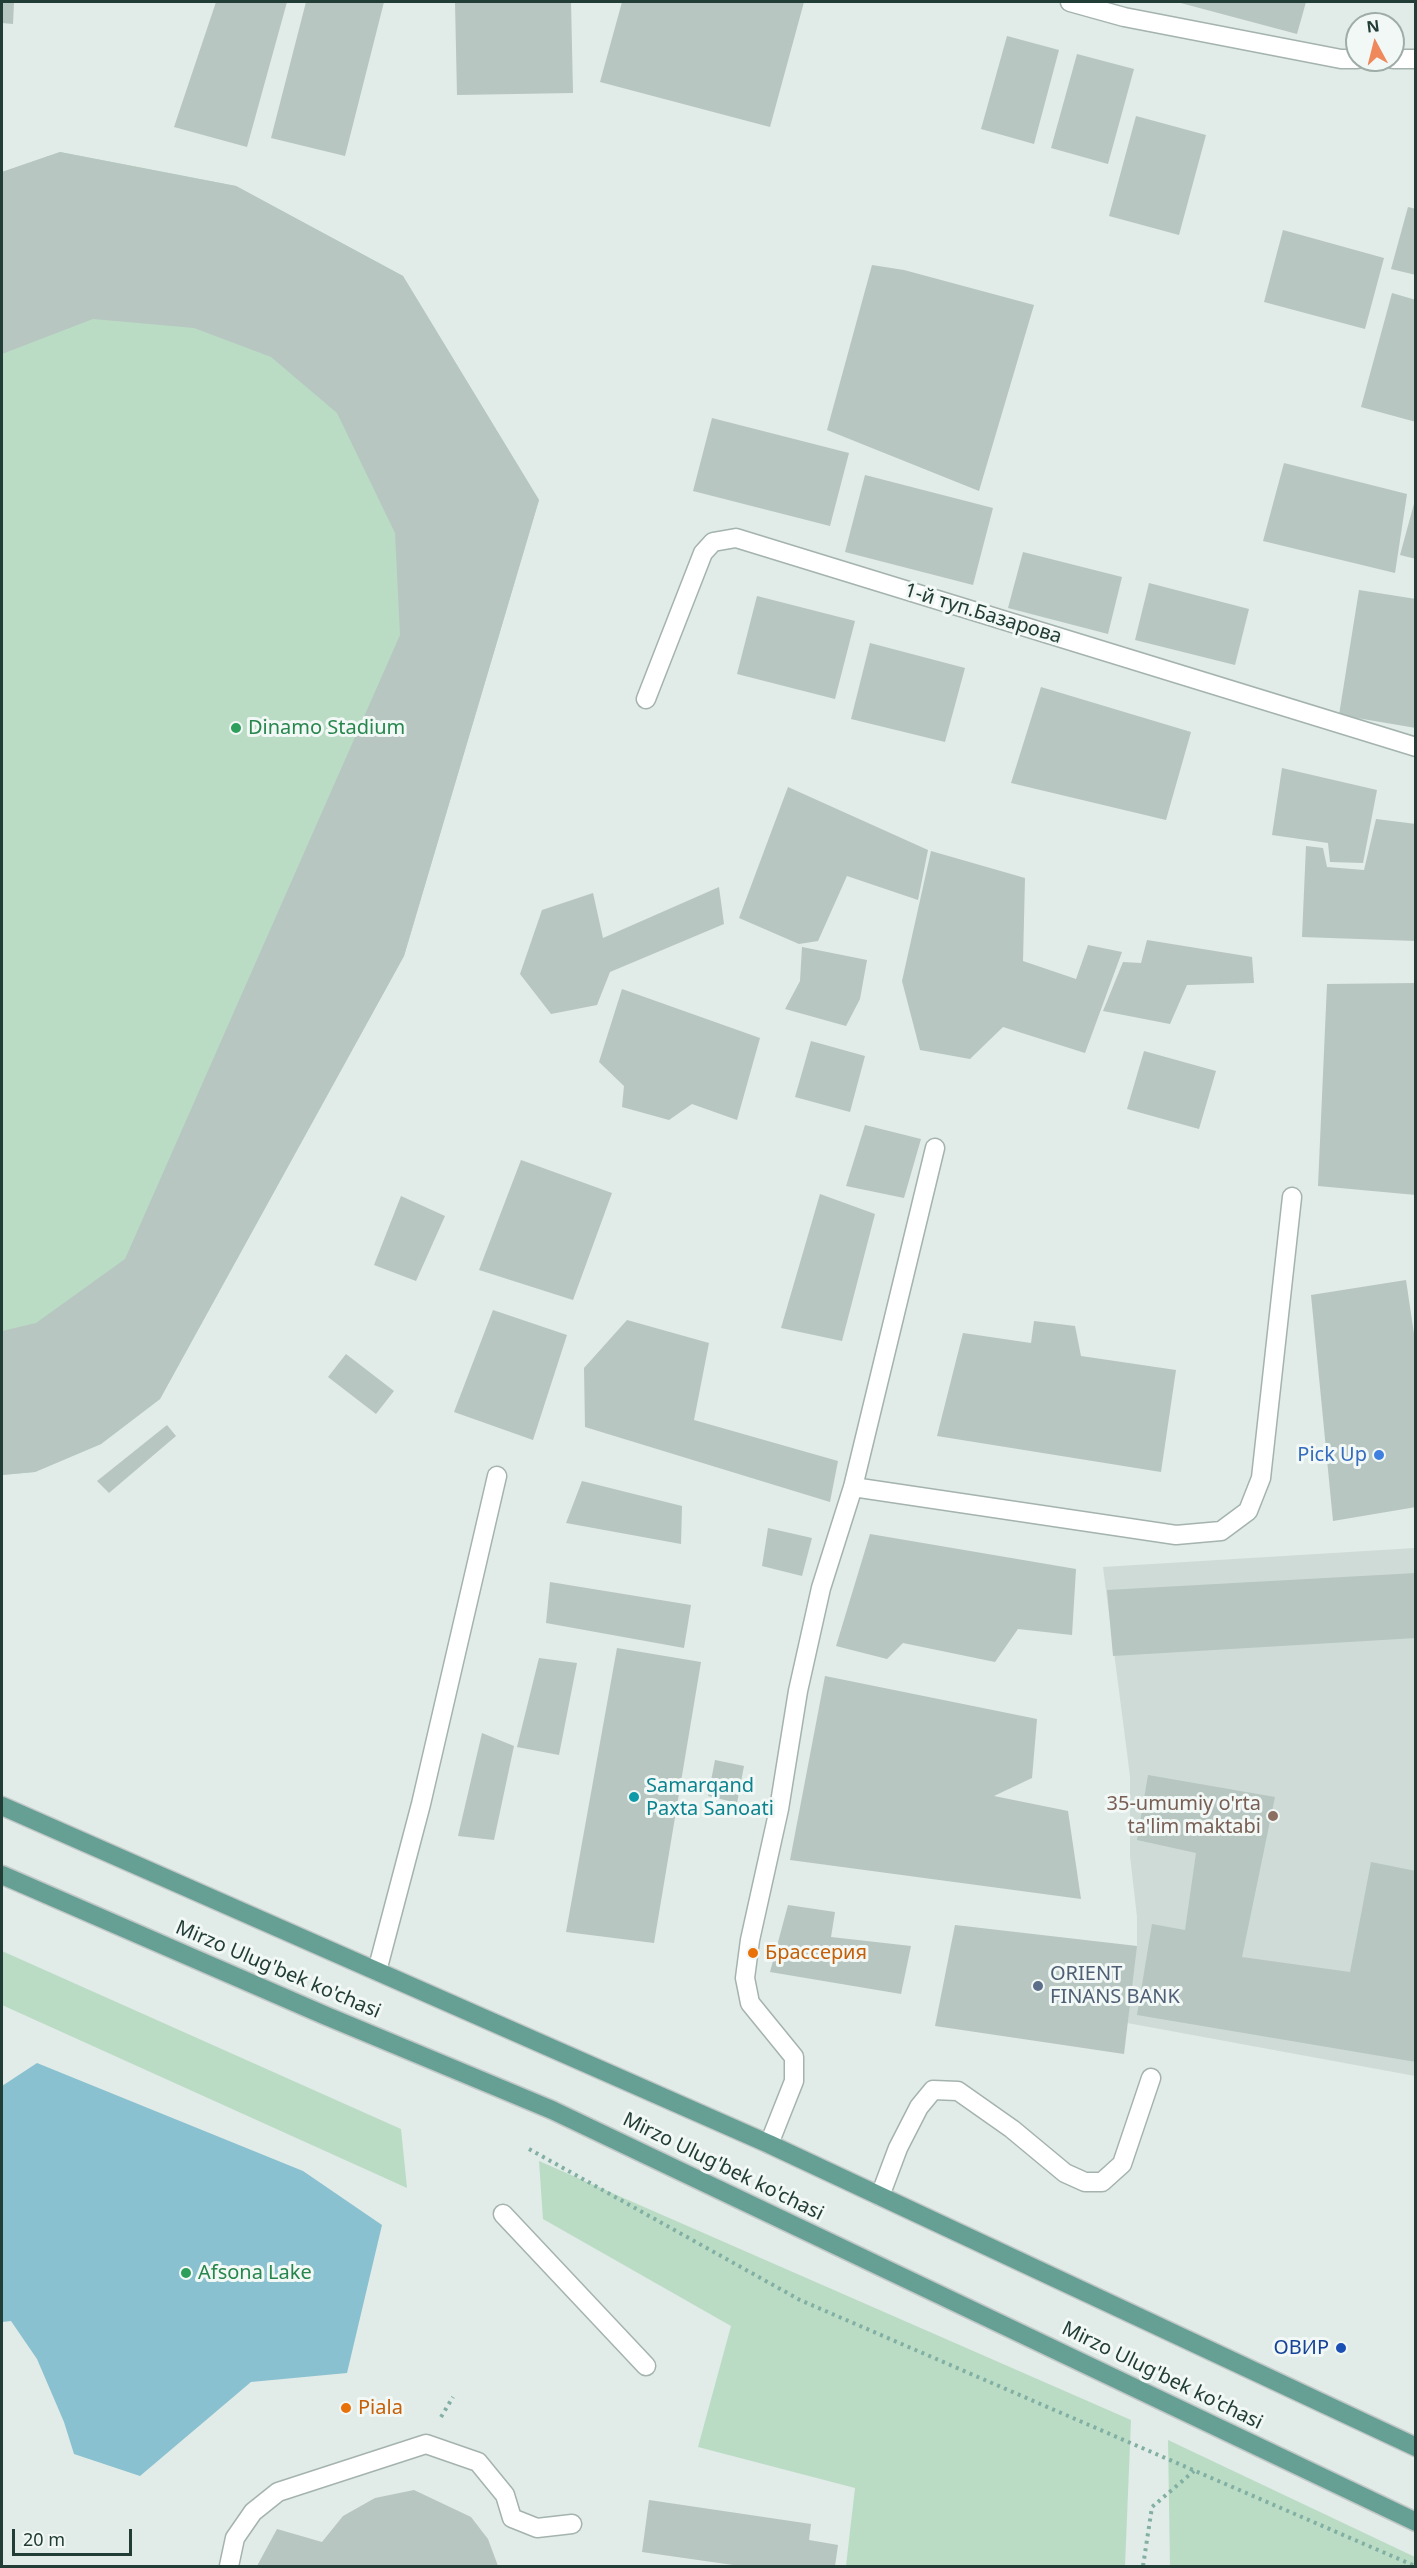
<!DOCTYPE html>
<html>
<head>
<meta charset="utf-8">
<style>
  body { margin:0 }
  #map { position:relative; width:1417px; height:2568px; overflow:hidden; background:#e1ebe7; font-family:"Noto Sans",sans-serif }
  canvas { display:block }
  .frame { position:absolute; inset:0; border:3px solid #223c36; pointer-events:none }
  .north { position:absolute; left:1345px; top:12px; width:60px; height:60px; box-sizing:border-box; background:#f2f8f5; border:2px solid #9fada9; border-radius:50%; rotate:353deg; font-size:16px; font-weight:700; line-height:24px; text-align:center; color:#223c36 }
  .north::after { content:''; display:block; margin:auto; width:21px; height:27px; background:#ef885b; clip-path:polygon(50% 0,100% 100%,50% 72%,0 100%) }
  .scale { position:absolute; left:12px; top:2529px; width:120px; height:27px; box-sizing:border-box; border:3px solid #223c36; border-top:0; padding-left:8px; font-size:18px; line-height:21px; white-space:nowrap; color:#223c36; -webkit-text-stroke:4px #f2f8f5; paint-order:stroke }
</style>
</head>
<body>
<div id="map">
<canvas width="1417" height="2568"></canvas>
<div class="frame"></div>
<div class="north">N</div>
<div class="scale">20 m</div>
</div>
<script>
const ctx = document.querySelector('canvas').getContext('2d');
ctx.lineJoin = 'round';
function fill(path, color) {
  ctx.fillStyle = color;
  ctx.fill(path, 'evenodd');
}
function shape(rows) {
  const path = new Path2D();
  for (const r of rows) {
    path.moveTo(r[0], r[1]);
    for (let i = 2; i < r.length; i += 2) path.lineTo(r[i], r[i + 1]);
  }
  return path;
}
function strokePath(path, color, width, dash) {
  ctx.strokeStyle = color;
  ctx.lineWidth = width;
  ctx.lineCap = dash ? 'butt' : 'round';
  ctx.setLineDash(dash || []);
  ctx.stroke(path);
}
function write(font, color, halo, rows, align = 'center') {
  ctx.font = font + ' "Noto Sans",sans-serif';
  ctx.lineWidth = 6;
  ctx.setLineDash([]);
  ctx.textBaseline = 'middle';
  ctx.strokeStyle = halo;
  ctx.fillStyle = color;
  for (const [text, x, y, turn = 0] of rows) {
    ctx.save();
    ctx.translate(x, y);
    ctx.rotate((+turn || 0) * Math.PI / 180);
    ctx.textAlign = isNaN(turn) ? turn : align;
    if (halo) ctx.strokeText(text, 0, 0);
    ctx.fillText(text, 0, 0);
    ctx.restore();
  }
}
const built = shape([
  [1415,1548,1415,2076,1122,2022,1131,1967,1137,1946,1137,1917,1130,1856,1130,1776,1103,1567]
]);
const green = shape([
  [60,152,236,186,403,276,539,500,404,956,160,1399,101,1444,35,1472,2,1475,2,172],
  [2,1951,401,2129,407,2188,2,2005],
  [539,2161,1131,2420,1125,2566,846,2566,855,2488,698,2447,731,2326,543,2219],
  [1168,2440,1415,2557,1415,2566,1170,2566]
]);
const water = shape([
  [37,2063,303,2171,382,2225,347,2373,251,2382,140,2476,74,2454,64,2422,37,2359,11,2321,2,2322,2,2086]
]);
const building = shape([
  [2,2,14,2,13,24,2,23],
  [216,2,287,2,247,147,174,127],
  [306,2,384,2,345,156,271,138],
  [455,2,571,2,573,93,457,95],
  [622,2,804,2,770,127,600,82],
  [1177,2,1306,2,1297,34],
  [1007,36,1059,50,1034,144,981,129],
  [1077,54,1134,69,1108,164,1051,148],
  [1136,116,1206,135,1179,235,1109,216],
  [60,152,236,186,403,276,539,500,404,956,160,1399,101,1444,35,1472,2,1475,2,1331,36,1323,125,1259,400,635,395,533,337,413,271,357,194,328,93,319,2,354,2,172],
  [1408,207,1416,209,1416,275,1391,269],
  [1283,230,1384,258,1365,329,1264,302],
  [872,265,904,270,1034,305,979,491,827,430],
  [1392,293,1416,300,1416,422,1361,407],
  [712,418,849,453,830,526,693,491],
  [1284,463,1407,494,1395,573,1263,541],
  [865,475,993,508,973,585,845,552],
  [1415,500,1416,500,1416,559,1400,555],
  [1023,552,1122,577,1108,634,1008,608],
  [1149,583,1249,609,1235,665,1135,640],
  [1359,590,1416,599,1416,728,1339,715],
  [757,596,855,621,835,699,737,674],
  [870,643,965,668,945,742,851,719],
  [1041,687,1191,732,1166,820,1011,783],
  [1282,768,1377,790,1363,863,1330,862,1328,843,1272,835],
  [788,787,928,850,918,900,847,876,818,941,799,944,739,918],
  [1376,819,1416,824,1416,941,1302,937,1306,846,1323,848,1327,867,1364,870],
  [931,851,1025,878,1023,961,1076,979,1088,945,1122,952,1085,1053,1003,1027,970,1059,920,1050,902,981],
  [719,887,724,924,610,972,597,1005,551,1014,520,974,542,910,593,893,603,938],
  [1147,940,1252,957,1254,983,1187,985,1170,1024,1103,1011,1123,962,1141,963],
  [802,947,867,960,860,999,846,1026,785,1009,800,981],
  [1416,983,1416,1195,1318,1186,1327,984],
  [622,989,760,1038,737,1120,692,1104,669,1120,622,1107,624,1086,599,1062],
  [811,1041,865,1056,850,1112,795,1097],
  [1144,1051,1216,1071,1199,1129,1127,1109],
  [865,1125,921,1139,904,1198,846,1186],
  [521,1160,612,1193,573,1300,479,1270],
  [820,1194,875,1214,842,1341,781,1328],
  [401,1196,445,1216,416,1281,374,1265],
  [1406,1280,1416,1347,1416,1507,1333,1521,1311,1295],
  [493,1310,567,1335,533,1440,454,1412],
  [627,1320,709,1343,694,1420,838,1461,830,1502,585,1427,584,1368],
  [1034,1321,1075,1326,1081,1356,1176,1370,1161,1472,937,1436,963,1333,1031,1343],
  [346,1354,394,1391,376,1414,328,1377],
  [167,1425,176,1436,109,1493,97,1481],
  [582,1481,682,1506,681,1544,566,1523],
  [768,1528,812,1538,802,1576,762,1566],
  [870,1534,1076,1569,1072,1635,1018,1629,995,1662,903,1643,887,1659,836,1646],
  [1416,1573,1416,1638,1113,1656,1107,1590],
  [550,1582,691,1605,684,1648,546,1623],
  [617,1648,701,1662,654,1943,566,1932],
  [539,1658,577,1663,559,1755,517,1747],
  [825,1676,1037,1719,1032,1778,994,1796,1068,1811,1081,1899,790,1860],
  [482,1733,514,1746,494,1840,458,1836],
  [715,1760,744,1766,737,1803,708,1796],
  [1148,1775,1275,1797,1242,1957,1350,1972,1371,1862,1416,1871,1416,2062,1137,2015,1152,1924,1185,1930,1196,1853,1137,1840],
  [788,1905,835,1912,831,1937,911,1946,901,1994,770,1972],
  [955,1925,1137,1946,1124,2054,935,2026],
  [414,2490,471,2517,488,2539,498,2566,257,2566,277,2529,322,2542,343,2516,375,2498],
  [649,2500,811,2524,809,2540,838,2545,835,2566,740,2566,642,2552]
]);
const path = shape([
  [529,2149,800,2300,1415,2566],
  [441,2417,453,2397],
  [1143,2566,1152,2507,1194,2471]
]);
const minor = shape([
  [1070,2,1124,17,1341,59,1357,59],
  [1393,59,1416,59],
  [646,699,703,553,713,542,736,538,1416,747],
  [853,1487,1176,1535,1221,1531,1248,1511,1261,1478,1292,1197],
  [377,1971,421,1804,497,1476],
  [769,2144,794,2081,794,2057,750,2003,745,1978,750,1940,779,1809,798,1691,821,1588,853,1487,935,1148],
  [880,2196,898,2148,919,2107,933,2090,958,2091,1012,2129,1065,2173,1085,2182,1102,2182,1122,2164,1151,2078],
  [503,2214,646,2366],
  [229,2566,235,2538,253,2512,278,2492,426,2444,478,2462,505,2495,512,2518,537,2528,572,2524]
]);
const major = shape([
  [2,1806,769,2144,1416,2447],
  [2,1875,324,2015,552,2110,1416,2522]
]);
const markers = [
  [236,728,6,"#2e9e5b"],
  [1379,1455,6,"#3f7fe0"],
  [634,1797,6,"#0f9aa8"],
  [1273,1816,6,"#8d6e63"],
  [753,1953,6,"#e8710a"],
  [1038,1986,6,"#5c6f8a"],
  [186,2273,6,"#2e9e5b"],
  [1341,2348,6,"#1a4fb4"],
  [346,2408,6,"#e8710a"]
];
const streetNames = [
  ["1-й туп.Базарова",983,614,17],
  ["Mirzo Ulug'bek ko'chasi",278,1970,23],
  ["Mirzo Ulug'bek ko'chasi",723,2167,26],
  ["Mirzo Ulug'bek ko'chasi",1162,2376,26]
];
const leisureNames = [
  ["Dinamo Stadium",248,728],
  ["Afsona Lake",198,2273]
];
const shopNames = [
  ["Pick Up",1367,1455]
];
const cultureNames = [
  ["Samarqand",646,1786],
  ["Paxta Sanoati",646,1809]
];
const educationNames = [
  ["35-umumiy o'rta",1261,1804],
  ["ta'lim maktabi",1261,1827]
];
const foodNames = [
  ["Брассерия",765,1953],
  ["Piala",358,2408]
];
const serviceNames = [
  ["ORIENT",1050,1974],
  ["FINANS BANK",1050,1997]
];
const transitNames = [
  ["ОВИР",1329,2348]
];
fill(built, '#cfdbd6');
fill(green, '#badcc5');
fill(water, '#8ac1d0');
fill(building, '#b7c6c1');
strokePath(minor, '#a4b3ae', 21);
strokePath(major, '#c1c8c7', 21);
strokePath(path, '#82afa3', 4, [3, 4.5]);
strokePath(minor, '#fff', 18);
strokePath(major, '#66a095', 18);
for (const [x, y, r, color] of markers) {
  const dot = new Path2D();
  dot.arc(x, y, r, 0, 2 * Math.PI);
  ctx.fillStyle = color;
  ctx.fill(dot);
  strokePath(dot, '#f2f8f5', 2);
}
write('20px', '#223c36', '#f2f8f5', streetNames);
write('20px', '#27864d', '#f2f8f5', leisureNames, 'left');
write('20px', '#366cbe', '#f2f8f5', shopNames, 'right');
write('20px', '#0d838f', '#f2f8f5', cultureNames, 'left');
write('20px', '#785e54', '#f2f8f5', educationNames, 'right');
write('20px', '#c56008', '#f2f8f5', foodNames, 'left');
write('20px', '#4e5e75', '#f2f8f5', serviceNames, 'left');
write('20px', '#164399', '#f2f8f5', transitNames, 'right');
</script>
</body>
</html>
